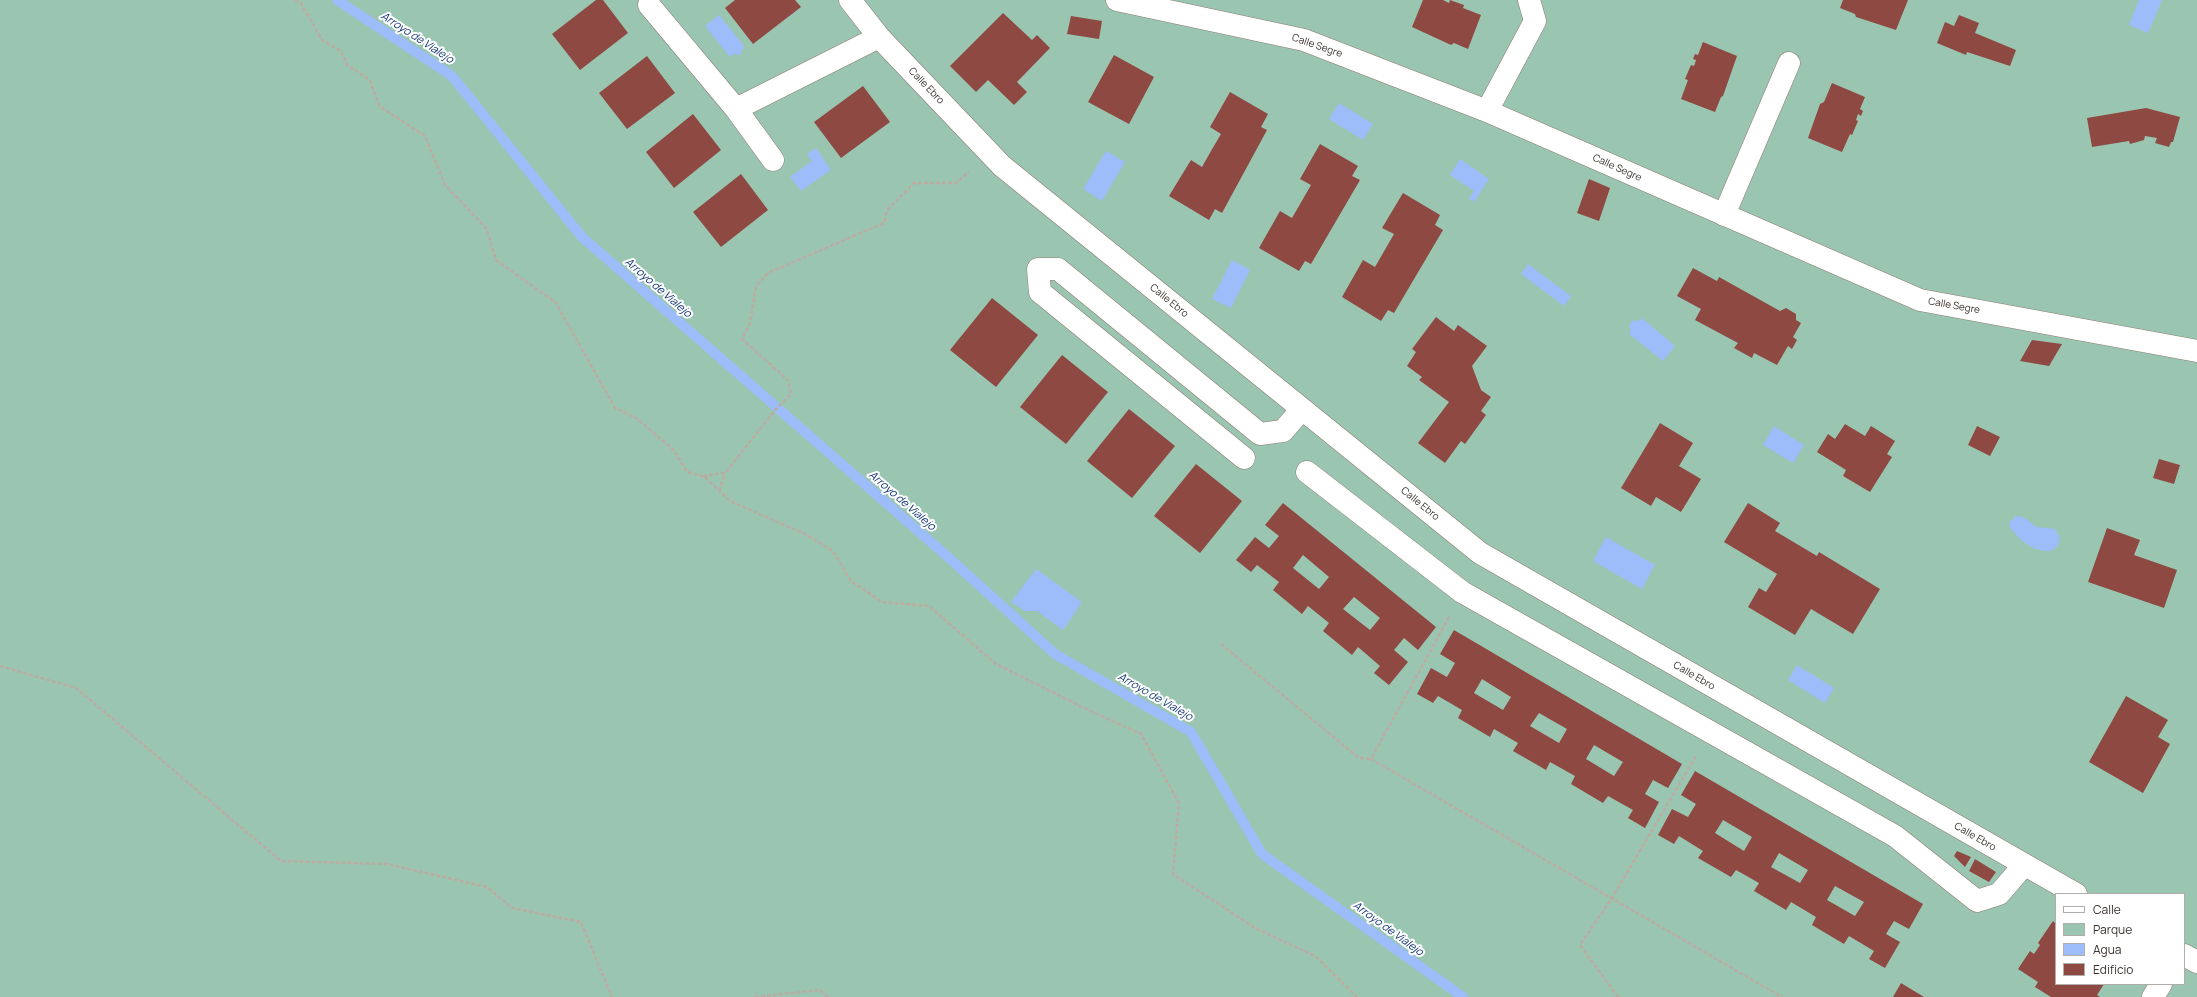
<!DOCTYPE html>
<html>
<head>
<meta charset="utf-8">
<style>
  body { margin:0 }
  #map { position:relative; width:2197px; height:997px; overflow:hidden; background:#f1e0d4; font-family:Manrope,sans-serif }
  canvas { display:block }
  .legend { position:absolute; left:2055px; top:893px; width:130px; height:92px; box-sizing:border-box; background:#fff; border:1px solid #b0adab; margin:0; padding:5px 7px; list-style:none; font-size:12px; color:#39322e }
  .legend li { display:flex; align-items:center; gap:8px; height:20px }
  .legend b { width:20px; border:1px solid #b0adab }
</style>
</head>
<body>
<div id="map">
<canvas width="2197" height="997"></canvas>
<ul class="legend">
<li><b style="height:5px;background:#fff"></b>Calle</li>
<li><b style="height:11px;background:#9ac6b1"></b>Parque</li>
<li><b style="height:11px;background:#9cbdf9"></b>Agua</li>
<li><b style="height:11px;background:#8d4942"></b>Edificio</li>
</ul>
</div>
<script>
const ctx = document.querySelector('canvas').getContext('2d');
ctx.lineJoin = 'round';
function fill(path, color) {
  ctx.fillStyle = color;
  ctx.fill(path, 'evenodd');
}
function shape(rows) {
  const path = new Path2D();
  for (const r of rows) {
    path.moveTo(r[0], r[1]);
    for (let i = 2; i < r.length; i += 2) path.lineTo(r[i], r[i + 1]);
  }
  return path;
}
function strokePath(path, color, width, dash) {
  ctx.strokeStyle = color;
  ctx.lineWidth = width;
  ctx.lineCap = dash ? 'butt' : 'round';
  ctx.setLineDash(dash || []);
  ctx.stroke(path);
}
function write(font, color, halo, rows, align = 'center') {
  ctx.font = font + ' Manrope,sans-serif';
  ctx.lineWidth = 4;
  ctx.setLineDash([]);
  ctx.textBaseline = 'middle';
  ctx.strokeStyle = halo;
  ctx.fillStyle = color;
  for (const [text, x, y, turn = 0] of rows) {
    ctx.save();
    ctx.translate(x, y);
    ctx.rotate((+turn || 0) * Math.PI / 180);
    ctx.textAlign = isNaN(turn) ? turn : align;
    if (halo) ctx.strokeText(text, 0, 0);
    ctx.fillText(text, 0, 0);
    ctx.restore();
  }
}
const green = shape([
  [0,0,2197,0,2197,997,0,997],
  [2056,894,2184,894,2184,984,2056,984]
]);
const water = shape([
  [2139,0,2162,0,2148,33,2129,25],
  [719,15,744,46,740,55,734,54,730,57,705,26],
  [1339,103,1373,124,1363,140,1329,119],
  [816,148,831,170,801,191,790,177,812,161,807,154],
  [1106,151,1125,162,1102,201,1083,189],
  [1460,159,1489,179,1474,202,1469,198,1474,191,1450,175],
  [1232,260,1250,270,1231,308,1212,299],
  [1528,264,1571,296,1564,306,1521,274],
  [1642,318,1675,346,1663,361,1629,334,1631,330,1629,326,1631,322,1635,320,1639,321],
  [1774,426,1804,445,1793,463,1763,445],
  [2016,516,2023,517,2037,527,2055,529,2060,538,2058,546,2051,551,2045,551,2033,548,2022,541,2010,528,2010,522],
  [1606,537,1655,565,1642,589,1593,561],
  [1036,569,1082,602,1063,630,1037,611,1025,611,1011,602],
  [1797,665,1834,688,1825,703,1788,680]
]);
const stream = shape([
  [337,0,452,76,582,237,948,557,1055,654,1191,732,1262,854,1463,997]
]);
const building = shape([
  [596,0,603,0,628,33,580,70,552,34],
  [735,0,795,0,801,7,753,44,725,8],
  [1423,0,1443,0,1449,3,1450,0,1464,5,1463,8,1481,15,1468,49,1454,43,1451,45,1412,27],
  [1843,0,1908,0,1896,30,1856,17,1855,14,1840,8],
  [1003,13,1032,40,1037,35,1050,48,1017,82,1027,92,1014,105,988,80,976,92,950,66],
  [1959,15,1979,23,1975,33,2016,50,2010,66,1967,52,1966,55,1937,43,1945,22,1954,26],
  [1071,16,1102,21,1099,39,1067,34],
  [1703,42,1737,56,1723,96,1721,97,1715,112,1681,99,1688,80,1685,79,1691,65,1694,66,1696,60,1693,59,1695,54,1698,55],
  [1114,55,1154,77,1129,124,1088,102],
  [647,56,675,93,627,129,599,93],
  [1832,83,1865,97,1860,109,1863,111,1861,116,1858,114,1856,120,1858,121,1852,135,1850,134,1842,152,1808,138,1820,104,1824,102],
  [863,86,890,122,841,158,814,122],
  [1230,92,1268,114,1261,127,1267,130,1222,213,1215,209,1209,220,1169,196,1191,160,1202,167,1211,151,1221,134,1210,127],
  [2146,108,2180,117,2173,142,2171,142,2169,147,2155,143,2157,138,2145,136,2144,140,2130,144,2129,141,2092,147,2087,118],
  [693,114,721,150,674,188,646,152],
  [1320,144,1358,166,1352,176,1360,180,1311,264,1305,261,1299,271,1259,248,1280,211,1292,218,1311,185,1300,179],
  [741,174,768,210,721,247,693,212],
  [1589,179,1610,188,1599,221,1577,213],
  [1403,193,1440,215,1435,225,1443,230,1394,313,1388,310,1381,321,1342,297,1363,260,1375,267,1394,234,1382,228],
  [1693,268,1717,281,1719,277,1780,311,1786,308,1796,314,1796,320,1801,323,1793,337,1797,340,1792,349,1788,346,1777,365,1754,353,1752,358,1734,348,1738,343,1695,320,1701,309,1677,296],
  [992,298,1038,335,996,387,950,350],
  [1436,317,1454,331,1458,325,1487,346,1472,366,1481,390,1491,397,1481,411,1486,415,1465,444,1461,441,1445,463,1418,443,1449,402,1419,380,1422,377,1407,366,1416,352,1412,349],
  [2032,340,2062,344,2049,366,2020,361],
  [1062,355,1108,392,1066,444,1020,407],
  [1129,409,1175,446,1132,498,1087,461],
  [1660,423,1693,443,1679,466,1701,479,1681,512,1656,497,1651,506,1621,488],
  [1845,424,1865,436,1871,426,1895,441,1887,454,1892,457,1870,492,1843,476,1846,470,1817,452,1828,434,1835,439],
  [1977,426,2000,437,1990,456,1968,445],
  [2159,459,2180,465,2174,484,2153,478],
  [1196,464,1242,501,1200,553,1154,516],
  [1283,503,1436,627,1418,650,1404,638,1394,650,1408,662,1389,685,1374,673,1380,666,1358,647,1352,655,1323,631,1329,623,1308,606,1302,614,1273,590,1279,582,1257,565,1251,572,1236,560,1255,537,1269,548,1279,536,1265,525],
  [1303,555,1329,577,1319,589,1293,568],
  [1354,597,1380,618,1370,630,1343,609],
  [1748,503,1780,523,1775,531,1817,556,1819,552,1880,589,1853,634,1811,609,1795,635,1748,607,1759,588,1766,592,1777,574,1724,542],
  [2107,528,2140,540,2134,555,2177,570,2164,608,2088,582],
  [1454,630,1682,764,1668,788,1653,780,1645,794,1659,802,1645,828,1628,818,1633,810,1608,796,1603,803,1571,784,1575,776,1550,762,1546,770,1513,751,1518,743,1494,729,1490,737,1458,718,1462,710,1438,696,1433,703,1417,694,1431,668,1447,677,1455,663,1440,654],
  [1482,679,1511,697,1503,710,1474,693],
  [1539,713,1567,729,1559,743,1530,726],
  [1594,745,1623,762,1614,776,1586,759],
  [2126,696,2168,720,2158,737,2170,744,2143,793,2089,762],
  [1695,771,1923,904,1909,929,1894,921,1886,934,1900,942,1885,968,1869,959,1874,951,1849,936,1844,944,1812,925,1816,917,1791,902,1786,910,1754,891,1759,883,1736,870,1731,877,1698,858,1703,851,1679,836,1674,844,1658,835,1672,809,1688,817,1696,804,1681,795],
  [1723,820,1752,837,1744,851,1715,833],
  [1779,853,1808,870,1800,883,1771,867],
  [1835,886,1864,902,1855,916,1827,900],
  [1957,851,1971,857,1965,867,1954,856],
  [1975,859,1996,872,1989,882,1969,871],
  [2053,921,2056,924,2056,984,2104,984,2097,995,2100,997,2051,997,2035,987,2038,982,2018,969,2030,951,2034,954,2040,945,2038,943],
  [1901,983,1924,997,1893,997]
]);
const path = shape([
  [295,0,301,3,322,40,341,51,347,65,370,80,379,106,425,136,445,185,487,229,496,260,556,303,615,408,636,418,674,450,687,472,705,477,730,501,805,534,833,551,851,581,882,602,929,606,996,664,1082,707,1141,734,1179,803,1173,874,1255,928,1315,956,1357,997],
  [703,476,725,473,776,409,791,394,788,380,742,339,750,323,756,286,768,273,884,223,887,210,914,183,956,183,969,172],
  [719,491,725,473],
  [1449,617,1371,759,1782,997],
  [1221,644,1359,758,1371,759],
  [0,666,76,688,281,861,387,864,487,887,512,908,581,922,612,997],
  [755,997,820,990,828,997],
  [1618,997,1580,945,1612,898,1696,756]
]);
const minor = shape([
  [850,0,879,37,1002,166,1480,553,2076,894],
  [1117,0,1304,40,1487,111,1920,300,2197,351],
  [649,5,736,109,879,37],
  [736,109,773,160],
  [1487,111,1535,21,1529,0],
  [1724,215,1789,63],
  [1244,458,1040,292,1038,269,1058,269,1260,434,1283,431,1302,409],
  [1307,472,1462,592,1895,836,1977,901,1999,894,2024,865],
  [2184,955,2197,962],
  [2153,997,2161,984]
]);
const streetNames = [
  ["Calle Segre",1317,46,19],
  ["Calle Ebro",926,86,46],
  ["Calle Segre",1617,168,24],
  ["Calle Ebro",1169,301,39],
  ["Calle Segre",1954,306,10],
  ["Calle Ebro",1420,504,39],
  ["Calle Ebro",1694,676,30],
  ["Calle Ebro",1975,837,30]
];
const waterNames = [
  ["Arroyo de Vialejo",417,38,33],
  ["Arroyo de Vialejo",658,288,41],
  ["Arroyo de Vialejo",902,501,41],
  ["Arroyo de Vialejo",1155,697,30],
  ["Arroyo de Vialejo",1388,929,36]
];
fill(green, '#9ac6b1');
fill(water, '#9cbdf9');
strokePath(stream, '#9cbdf9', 10);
fill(building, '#8d4942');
strokePath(minor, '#8b7c71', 23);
strokePath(path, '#baaca2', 2.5, [4, 2]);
strokePath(minor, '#fff', 22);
write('10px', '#39322e', '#fff', streetNames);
write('italic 11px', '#103376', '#fff', waterNames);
</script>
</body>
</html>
